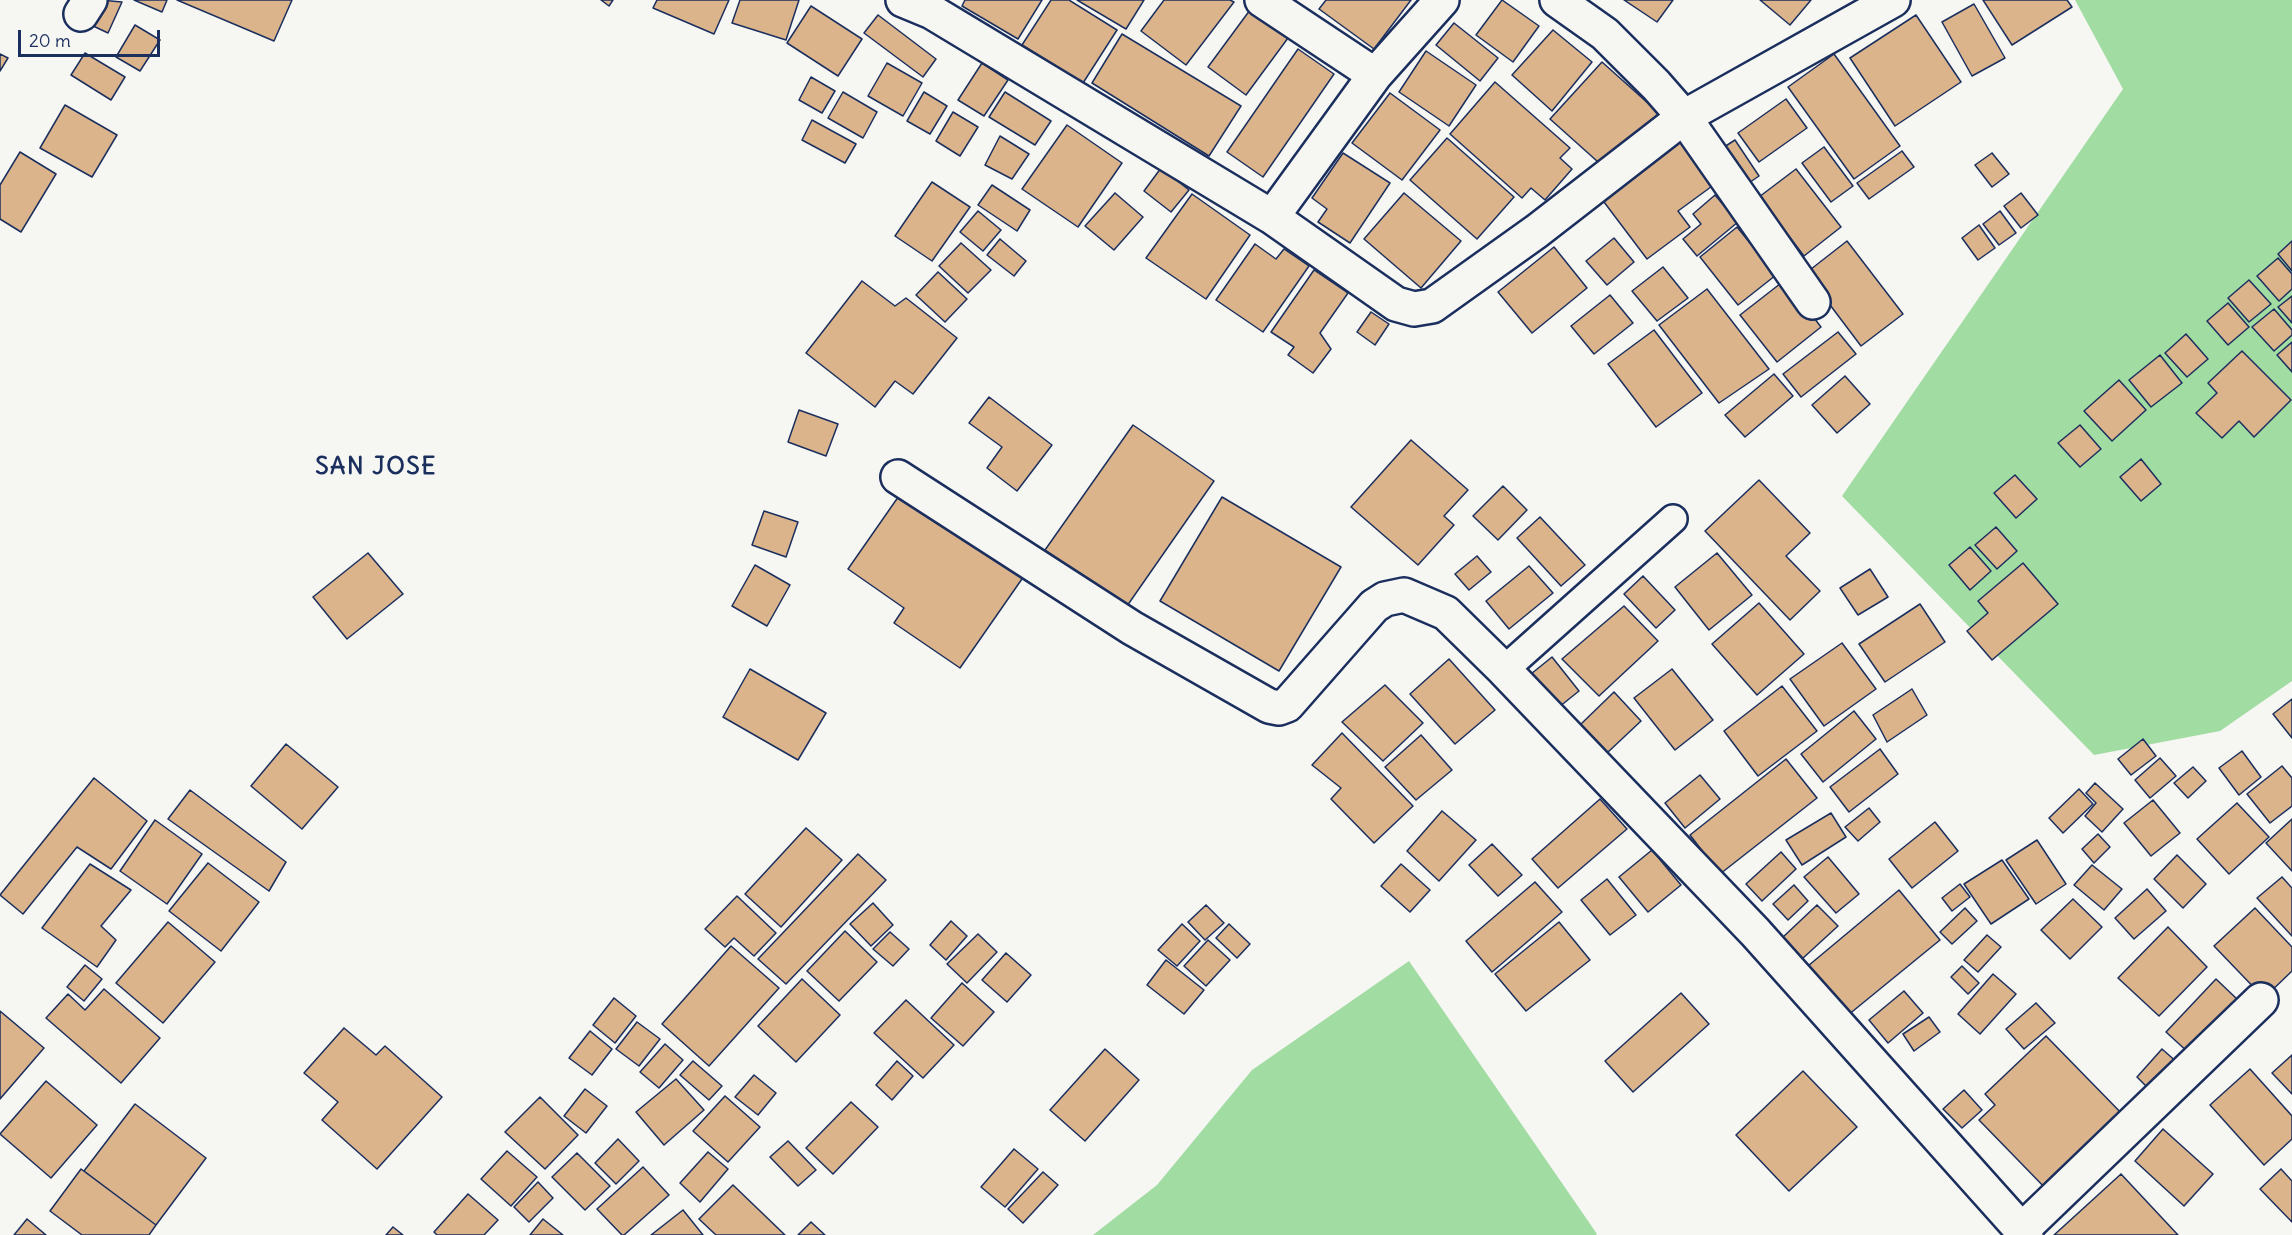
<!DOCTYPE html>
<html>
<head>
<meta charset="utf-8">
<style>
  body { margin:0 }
  #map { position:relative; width:2292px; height:1235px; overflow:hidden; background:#f6f6f2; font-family:Delius,sans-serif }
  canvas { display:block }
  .scale { position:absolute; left:18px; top:30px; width:142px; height:27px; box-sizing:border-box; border:3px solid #1b2f5e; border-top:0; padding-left:8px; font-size:18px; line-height:21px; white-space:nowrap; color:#1b2f5e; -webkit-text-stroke:4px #f6f6f2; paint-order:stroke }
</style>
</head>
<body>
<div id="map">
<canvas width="2292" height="1235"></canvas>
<div class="scale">20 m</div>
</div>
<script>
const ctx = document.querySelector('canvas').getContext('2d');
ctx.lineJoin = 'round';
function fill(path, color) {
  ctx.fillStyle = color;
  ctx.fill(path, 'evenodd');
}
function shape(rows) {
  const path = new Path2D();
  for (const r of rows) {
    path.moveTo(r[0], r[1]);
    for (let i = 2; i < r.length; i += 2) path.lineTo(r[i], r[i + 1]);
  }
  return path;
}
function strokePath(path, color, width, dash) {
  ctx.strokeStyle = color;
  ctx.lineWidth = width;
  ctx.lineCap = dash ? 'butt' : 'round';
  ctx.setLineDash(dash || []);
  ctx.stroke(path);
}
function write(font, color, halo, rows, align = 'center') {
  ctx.font = font + ' Delius,sans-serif';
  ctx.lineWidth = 5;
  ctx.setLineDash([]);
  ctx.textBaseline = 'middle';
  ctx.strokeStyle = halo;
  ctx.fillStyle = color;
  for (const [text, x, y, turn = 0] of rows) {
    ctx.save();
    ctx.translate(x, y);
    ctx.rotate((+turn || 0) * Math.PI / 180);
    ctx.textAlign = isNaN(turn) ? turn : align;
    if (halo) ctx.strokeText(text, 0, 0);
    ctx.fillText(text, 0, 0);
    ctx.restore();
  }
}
const green = shape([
  [2075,0,2292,0,2292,681,2220,731,2094,755,1842,496,2123,89],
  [1409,961,1597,1234,1596,1235,1093,1235,1157,1185,1252,1070]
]);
const building = shape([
  [100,0,122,2,108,33,89,24,100,0],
  [134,0,167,0,162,12,134,0],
  [177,0,292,0,274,41,177,0],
  [601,0,613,0,609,6,601,0],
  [657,0,729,0,714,34,653,8,657,0],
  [740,0,799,0,786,40,732,23,740,0],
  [965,0,1042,0,1018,39,962,6,965,0],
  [1051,0,1069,0,1117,30,1083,83,1022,45,1051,0],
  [1077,0,1144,0,1126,29,1077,0],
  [1164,0,1230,0,1234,2,1186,65,1141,31,1164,0],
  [1326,0,1411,0,1374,49,1319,9,1326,0],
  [1502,0,1539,26,1513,62,1476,35,1502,0],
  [1624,0,1673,0,1657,22,1624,0],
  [1760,0,1811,0,1790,25,1760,0],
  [1983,0,2067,0,2072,7,2012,45,1983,0],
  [1974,4,2005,58,1972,76,1942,22,1974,4],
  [811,6,862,39,838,76,787,43,811,6],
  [1250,10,1288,38,1246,95,1208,67,1250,10],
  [878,15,936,59,923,77,864,33,878,15],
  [1916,15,1961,82,1895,126,1850,58,1916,15],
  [1454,23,1498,58,1480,81,1436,45,1454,23],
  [135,25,160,40,140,71,116,57,135,25],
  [1553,30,1592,62,1552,111,1512,75,1553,30],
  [1122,34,1241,106,1209,156,1092,83,1122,34],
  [1298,49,1334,74,1263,177,1227,152,1298,49],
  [1426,51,1476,85,1449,126,1399,92,1426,51],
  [85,53,125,77,111,100,71,75,85,53],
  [0,54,8,58,0,71,0,54],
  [1834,54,1900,146,1854,179,1788,87,1834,54],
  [1602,62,1659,113,1607,170,1550,119,1602,62],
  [887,63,922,83,903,116,868,96,887,63],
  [982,63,1008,80,984,116,958,100,982,63],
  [811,77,835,91,822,113,799,100,811,77],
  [1495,82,1570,148,1560,158,1572,169,1545,200,1531,188,1522,198,1450,134,1495,82],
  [843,92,877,112,863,138,828,118,843,92],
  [924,92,947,106,930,134,907,121,924,92],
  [1005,92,1051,121,1035,145,989,117,1005,92],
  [1390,93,1440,130,1402,180,1352,143,1390,93],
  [1786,99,1807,128,1759,162,1738,133,1786,99],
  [65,105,117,135,92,177,40,148,65,105],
  [953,112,978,127,960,156,936,141,953,112],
  [812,120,856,144,845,163,802,140,812,120],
  [1067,125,1122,163,1078,227,1022,189,1067,125],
  [1000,136,1029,154,1012,179,985,165,1000,136],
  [1447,138,1514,197,1477,239,1410,180,1447,138],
  [1682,140,1715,184,1678,211,1690,227,1647,259,1601,198,1682,140],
  [1735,140,1759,176,1743,187,1718,151,1735,140],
  [1824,147,1853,186,1831,202,1802,163,1824,147],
  [1902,151,1914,167,1869,199,1857,183,1902,151],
  [20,152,56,174,21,232,0,219,0,185,20,152],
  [1343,153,1390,183,1350,243,1318,222,1327,209,1312,198,1343,153],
  [1992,153,2009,174,1992,187,1975,165,1992,153],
  [1161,168,1189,190,1171,212,1144,191,1161,168],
  [1796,169,1841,227,1804,256,1759,197,1796,169],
  [932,182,970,207,932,261,895,236,932,182],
  [992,185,1030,210,1017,231,978,205,992,185],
  [1115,193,1143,217,1114,250,1085,226,1115,193],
  [1404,193,1461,241,1421,288,1364,239,1404,193],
  [2021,193,2038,215,2021,228,2004,206,2021,193],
  [1192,194,1250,235,1206,299,1146,258,1192,194],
  [1715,195,1738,222,1697,256,1683,239,1701,224,1693,214,1715,195],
  [978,211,1001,230,983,251,960,232,978,211],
  [2000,211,2016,233,1999,245,1983,224,2000,211],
  [1979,225,1995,248,1978,260,1962,238,1979,225],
  [1737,227,1776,275,1738,305,1700,257,1737,227],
  [1614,238,1634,262,1607,285,1586,261,1614,238],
  [1000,239,1026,261,1014,276,987,255,1000,239],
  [1847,241,1903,314,1861,346,1806,273,1847,241],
  [2292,241,2292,271,2278,254,2292,241],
  [961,243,991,270,968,293,939,266,961,243],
  [1255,244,1276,259,1284,249,1309,266,1263,332,1216,300,1255,244],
  [1554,247,1587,288,1532,333,1498,292,1554,247],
  [2278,258,2292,274,2292,289,2279,301,2257,276,2278,258],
  [1663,267,1688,298,1657,321,1632,291,1663,267],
  [1314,270,1348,293,1320,333,1331,349,1313,373,1288,355,1294,347,1271,332,1314,270],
  [938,272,967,299,945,322,916,295,938,272],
  [1785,280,1821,327,1777,362,1740,315,1785,280],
  [2249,280,2271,304,2249,322,2228,298,2249,280],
  [862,281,895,306,906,298,957,338,913,394,895,381,875,407,806,353,862,281],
  [1707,289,1769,369,1719,403,1659,325,1707,289],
  [1610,295,1633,323,1594,354,1571,326,1610,295],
  [2292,296,2292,323,2278,307,2292,296],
  [2228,303,2249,327,2228,345,2207,321,2228,303],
  [2274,309,2292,330,2292,335,2274,351,2252,327,2274,309],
  [1371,312,1389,324,1375,345,1357,332,1371,312],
  [1654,330,1702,393,1656,427,1608,364,1654,330],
  [1838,332,1856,354,1801,397,1783,374,1838,332],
  [2186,334,2208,359,2187,377,2165,353,2186,334],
  [2292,342,2292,372,2277,355,2292,342],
  [2242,351,2291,400,2254,437,2239,421,2222,438,2196,413,2217,393,2208,383,2242,351],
  [2160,355,2182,383,2151,407,2129,380,2160,355],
  [1774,374,1793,396,1745,437,1725,415,1774,374],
  [1845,376,1870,404,1837,433,1812,405,1845,376],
  [2119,380,2146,410,2112,441,2084,411,2119,380],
  [989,397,1052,445,1017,491,987,468,1002,447,969,423,989,397],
  [799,410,838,424,826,456,788,442,799,410],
  [1133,425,1214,481,1127,606,1045,550,1133,425],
  [2080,425,2101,449,2080,467,2058,443,2080,425],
  [1411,440,1468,490,1444,516,1454,525,1418,565,1351,507,1411,440],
  [2141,459,2161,484,2141,501,2120,477,2141,459],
  [2015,475,2037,499,2016,518,1994,493,2015,475],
  [1759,480,1810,533,1786,556,1820,591,1790,620,1705,531,1759,480],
  [1503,486,1527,510,1498,540,1473,516,1503,486],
  [901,493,1024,576,960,668,894,623,904,608,848,569,901,493],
  [1222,497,1341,567,1279,671,1160,601,1222,497],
  [764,511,798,522,786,557,752,545,764,511],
  [1540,517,1585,565,1561,586,1517,538,1540,517],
  [1996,527,2017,551,1997,569,1975,545,1996,527],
  [1970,547,1991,571,1970,590,1949,565,1970,547],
  [368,553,403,594,347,639,313,597,368,553],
  [1717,553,1752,595,1709,630,1675,587,1717,553],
  [1477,556,1491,572,1469,590,1455,574,1477,556],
  [2023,563,2058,604,1992,660,1967,631,1988,613,1978,601,2023,563],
  [755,565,790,585,767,626,732,606,755,565],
  [1529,566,1553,593,1509,629,1486,601,1529,566],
  [1870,569,1888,597,1858,615,1840,588,1870,569],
  [1643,576,1675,610,1656,628,1624,594,1643,576],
  [1759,603,1804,654,1757,695,1712,644,1759,603],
  [1920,604,1945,642,1885,682,1859,644,1920,604],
  [1624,606,1658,641,1599,696,1562,659,1624,606],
  [1842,643,1876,689,1824,726,1790,679,1842,643],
  [1552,657,1579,691,1554,711,1526,678,1552,657],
  [1449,659,1495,710,1455,744,1410,694,1449,659],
  [750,669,826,713,798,760,723,717,750,669],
  [1672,669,1713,720,1675,750,1634,698,1672,669],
  [1385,685,1423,723,1383,761,1342,722,1385,685],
  [1782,686,1817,731,1758,776,1724,731,1782,686],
  [1912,689,1927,715,1887,742,1873,715,1912,689],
  [1614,692,1641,721,1607,753,1580,725,1614,692],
  [2292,699,2292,738,2273,714,2292,699],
  [1854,711,1876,739,1823,782,1801,754,1854,711],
  [1342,733,1413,806,1374,843,1331,799,1341,788,1312,765,1342,733],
  [1421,735,1452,770,1416,800,1385,767,1421,735],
  [2143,739,2156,756,2131,775,2118,759,2143,739],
  [286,744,338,787,302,829,251,786,286,744],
  [1880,749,1898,774,1849,812,1830,787,1880,749],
  [2242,751,2261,777,2239,795,2219,768,2242,751],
  [2160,758,2176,776,2150,798,2135,780,2160,758],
  [1786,759,1817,798,1720,874,1690,835,1786,759],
  [2282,766,2292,778,2292,806,2270,823,2247,794,2282,766],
  [2193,767,2206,781,2188,798,2174,783,2193,767],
  [1700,775,1720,799,1685,828,1665,803,1700,775],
  [94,778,147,821,111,869,77,847,23,914,0,895,94,778],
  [2095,783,2123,809,2102,832,2085,816,2096,803,2086,793,2095,783],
  [2079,789,2093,804,2063,833,2049,818,2079,789],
  [190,790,286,862,269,891,168,819,190,790],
  [1600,799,1627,829,1558,888,1532,859,1600,799],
  [2153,800,2180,833,2151,856,2124,823,2153,800],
  [2237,803,2269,837,2229,874,2197,839,2237,803],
  [1869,808,1880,822,1858,841,1845,827,1869,808],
  [1442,811,1476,840,1439,881,1407,851,1442,811],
  [1831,813,1846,837,1802,865,1786,840,1831,813],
  [2292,819,2292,871,2266,843,2292,819],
  [155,820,202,854,167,904,120,871,155,820],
  [1935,822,1958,851,1912,888,1889,859,1935,822],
  [806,828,842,860,781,927,745,894,806,828],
  [2098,834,2110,847,2094,863,2082,849,2098,834],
  [2037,840,2066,884,2036,904,2006,860,2037,840],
  [1492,844,1522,875,1498,896,1469,865,1492,844],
  [1652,850,1681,885,1648,912,1619,877,1652,850],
  [1781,852,1796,869,1762,901,1746,884,1781,852],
  [858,854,886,880,786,984,758,959,858,854],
  [2177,855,2206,884,2183,908,2154,879,2177,855],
  [1828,857,1859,894,1836,913,1804,877,1828,857],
  [2002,860,2029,899,1991,924,1964,884,2002,860],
  [208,863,259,902,221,951,169,911,208,863],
  [90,864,131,890,101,926,116,940,97,967,42,928,90,864],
  [1401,864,1430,890,1410,912,1381,886,1401,864],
  [2092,865,2122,889,2104,910,2074,885,2092,865],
  [2282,877,2292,888,2292,936,2257,898,2282,877],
  [1607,879,1636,915,1610,935,1581,900,1607,879],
  [1535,882,1562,912,1492,972,1466,941,1535,882],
  [1960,884,1970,897,1952,911,1942,898,1960,884],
  [1794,885,1808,901,1788,920,1773,904,1794,885],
  [2147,889,2166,911,2134,939,2115,918,2147,889],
  [1899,890,1940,940,1842,1020,1802,971,1899,890],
  [737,896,776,933,754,956,734,938,725,947,705,929,737,896],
  [2073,899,2102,927,2070,959,2041,930,2073,899],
  [873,903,893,925,871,946,850,924,873,903],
  [1206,905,1224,923,1205,940,1188,922,1206,905],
  [1817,905,1838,926,1802,959,1782,938,1817,905],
  [1965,908,1977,921,1952,944,1940,932,1965,908],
  [2255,908,2292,947,2292,971,2264,998,2214,946,2255,908],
  [951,921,967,936,946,960,930,945,951,921],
  [168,922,215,962,163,1023,116,983,168,922],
  [1559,922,1590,960,1526,1011,1495,974,1559,922],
  [1182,924,1200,941,1177,966,1158,950,1182,924],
  [1229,924,1250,944,1237,958,1216,938,1229,924],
  [2168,927,2207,967,2159,1016,2118,978,2168,927],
  [845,931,877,962,839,1001,807,971,845,931],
  [890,932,909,949,893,966,873,949,890,932],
  [978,934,997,952,967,983,947,964,978,934],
  [1987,935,2001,947,1978,972,1964,960,1987,935],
  [1208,940,1230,960,1206,986,1184,966,1208,940],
  [731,946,779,988,709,1066,662,1024,731,946],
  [1006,953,1031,975,1007,1002,982,980,1006,953],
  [1166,960,1204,990,1184,1014,1147,985,1166,960],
  [85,965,102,979,84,1001,67,987,85,965],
  [1962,966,1979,983,1968,994,1951,977,1962,966],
  [1993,974,2016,994,1980,1034,1958,1014,1993,974],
  [802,979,840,1015,796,1062,758,1026,802,979],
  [2216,979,2238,1000,2189,1053,2166,1032,2216,979],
  [962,983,994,1012,963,1046,931,1018,962,983],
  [104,989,160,1038,121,1083,46,1018,68,994,85,1010,104,989],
  [1904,991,1923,1013,1888,1043,1869,1020,1904,991],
  [1681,993,1709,1024,1633,1092,1605,1061,1681,993],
  [614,998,636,1016,615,1043,593,1025,614,998],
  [906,1000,954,1045,923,1078,874,1033,906,1000],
  [2036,1003,2055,1023,2024,1049,2006,1029,2036,1003],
  [0,1011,44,1048,0,1099,0,1011],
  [1929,1017,1940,1032,1914,1051,1903,1034,1929,1017],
  [637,1022,660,1039,639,1066,616,1049,637,1022],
  [344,1028,376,1055,385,1046,442,1097,377,1169,322,1120,338,1102,304,1073,344,1028],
  [590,1031,612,1049,592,1075,569,1058,590,1031],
  [2046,1036,2129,1121,2052,1195,1979,1120,1995,1105,1985,1094,2046,1036],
  [665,1044,683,1060,659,1088,640,1072,665,1044],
  [1105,1049,1139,1080,1085,1141,1050,1110,1105,1049],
  [2162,1049,2179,1064,2152,1092,2137,1077,2162,1049],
  [2292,1055,2292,1094,2272,1073,2292,1055],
  [693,1061,722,1086,709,1100,680,1075,693,1061],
  [897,1061,913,1076,892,1100,876,1085,897,1061],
  [2250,1069,2292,1116,2292,1139,2264,1165,2210,1105,2250,1069],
  [1803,1071,1857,1127,1789,1191,1736,1135,1803,1071],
  [754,1075,776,1093,758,1115,735,1097,754,1075],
  [676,1079,704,1110,664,1145,636,1112,676,1079],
  [46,1081,97,1125,51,1178,0,1134,46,1081],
  [585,1089,607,1106,586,1133,564,1116,585,1089],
  [1964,1090,1982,1110,1962,1128,1943,1109,1964,1090],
  [725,1096,760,1127,728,1162,693,1131,725,1096],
  [540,1097,578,1135,545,1169,505,1132,540,1097],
  [851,1102,878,1127,833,1174,806,1148,851,1102],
  [135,1104,206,1158,156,1225,84,1171,135,1104],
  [2163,1129,2213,1174,2184,1206,2135,1161,2163,1129],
  [618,1139,639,1161,616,1184,595,1163,618,1139],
  [788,1141,816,1170,798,1186,770,1157,788,1141],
  [1014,1149,1038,1169,1005,1207,981,1187,1014,1149],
  [507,1151,537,1177,511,1206,481,1179,507,1151],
  [708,1152,728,1169,700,1202,680,1183,708,1152],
  [577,1153,610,1186,585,1210,552,1177,577,1153],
  [643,1167,669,1195,624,1235,622,1235,597,1209,643,1167],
  [81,1169,156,1225,149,1235,82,1235,50,1211,81,1169],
  [2281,1169,2292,1181,2292,1222,2260,1189,2281,1169],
  [1043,1172,1058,1185,1023,1223,1008,1209,1043,1172],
  [2121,1174,2178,1235,2054,1235,2121,1174],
  [538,1182,553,1198,529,1222,514,1207,538,1182],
  [733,1185,785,1235,716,1235,699,1219,733,1185],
  [468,1194,498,1220,484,1235,437,1235,434,1232,468,1194],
  [683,1210,703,1235,651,1235,683,1210],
  [27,1219,46,1235,14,1235,27,1219],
  [543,1219,563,1235,530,1235,543,1219],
  [811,1222,825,1235,798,1235,811,1222],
  [393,1227,403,1235,386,1235,393,1227]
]);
const service = shape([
  [1504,670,1673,519]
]);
const minor = shape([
  [903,0,932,12,1272,217,1396,304,1414,309,1432,306,1537,231,1684,117,1893,0],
  [1262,0,1375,75],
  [1557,0,1605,34,1656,85,1684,117,1813,302],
  [81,14,90,0],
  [1272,217,1375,75,1442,0],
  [898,477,1132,628,1269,706,1279,708,1287,705,1374,606,1385,599,1404,595,1446,613,1504,670,1755,932,2026,1235],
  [2022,1230,2261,1000]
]);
const districtNames = [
  ["SAN JOSE",376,467]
];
fill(green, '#a1dca3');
fill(building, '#dbb48c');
strokePath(building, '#1b2f5e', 1.5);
strokePath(service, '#1b2f5e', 32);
strokePath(minor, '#1b2f5e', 38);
strokePath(service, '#f6f6f2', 27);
strokePath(minor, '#f6f6f2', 33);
ctx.letterSpacing = '1.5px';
write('bold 24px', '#1b2f5e', '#f6f6f2', districtNames);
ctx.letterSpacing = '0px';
</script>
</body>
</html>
